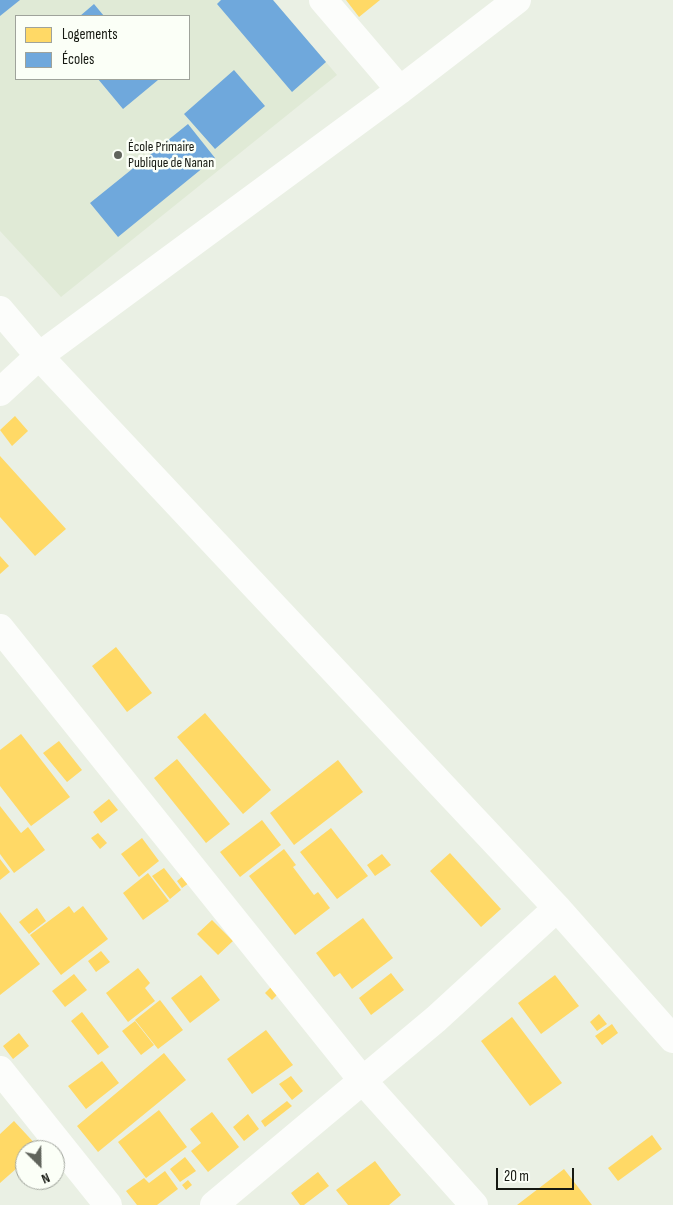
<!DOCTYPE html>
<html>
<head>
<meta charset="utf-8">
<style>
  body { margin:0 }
  #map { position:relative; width:673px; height:1205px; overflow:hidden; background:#eaf0e4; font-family:"Sofia Sans Condensed",sans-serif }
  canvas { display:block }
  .legend { position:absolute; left:15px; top:15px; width:175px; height:65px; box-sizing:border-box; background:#fbfff7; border:1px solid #9fa39b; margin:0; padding:6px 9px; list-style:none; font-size:15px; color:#161912 }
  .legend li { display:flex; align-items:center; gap:10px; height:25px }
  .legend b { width:25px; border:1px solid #9fa39b }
  .north { position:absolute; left:15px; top:1140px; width:50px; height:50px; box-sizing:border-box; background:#fbfff7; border:1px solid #9fa39b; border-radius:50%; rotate:157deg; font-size:14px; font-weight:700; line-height:20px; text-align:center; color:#161912 }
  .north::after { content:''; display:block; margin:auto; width:18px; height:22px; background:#60645c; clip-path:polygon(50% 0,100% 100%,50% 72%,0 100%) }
  .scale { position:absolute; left:496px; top:1168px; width:78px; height:22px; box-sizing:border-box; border:2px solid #161912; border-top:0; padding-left:6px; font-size:15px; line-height:18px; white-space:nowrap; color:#161912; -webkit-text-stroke:4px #fbfff7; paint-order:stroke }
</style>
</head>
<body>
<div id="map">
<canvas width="673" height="1205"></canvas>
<ul class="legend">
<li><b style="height:14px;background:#ffd966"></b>Logements</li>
<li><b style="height:14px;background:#6fa8dc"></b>Écoles</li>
</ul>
<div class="north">N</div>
<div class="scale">20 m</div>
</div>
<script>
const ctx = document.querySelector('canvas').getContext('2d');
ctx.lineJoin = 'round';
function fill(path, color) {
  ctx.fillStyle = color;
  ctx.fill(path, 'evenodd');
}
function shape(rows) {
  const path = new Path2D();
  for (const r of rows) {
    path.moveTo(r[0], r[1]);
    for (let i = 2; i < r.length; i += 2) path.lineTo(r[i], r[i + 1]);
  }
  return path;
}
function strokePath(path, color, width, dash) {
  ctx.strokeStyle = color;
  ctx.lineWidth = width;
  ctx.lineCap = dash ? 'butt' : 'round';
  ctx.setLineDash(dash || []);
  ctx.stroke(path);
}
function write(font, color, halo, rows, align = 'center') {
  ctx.font = font + ' "Sofia Sans Condensed",sans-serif';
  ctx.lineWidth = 5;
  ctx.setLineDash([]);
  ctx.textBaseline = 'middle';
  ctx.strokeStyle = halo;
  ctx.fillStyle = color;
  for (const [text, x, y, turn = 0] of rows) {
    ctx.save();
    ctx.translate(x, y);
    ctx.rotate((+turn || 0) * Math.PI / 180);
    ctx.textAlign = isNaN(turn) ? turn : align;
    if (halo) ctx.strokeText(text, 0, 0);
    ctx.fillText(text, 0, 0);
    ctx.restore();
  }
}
const built = shape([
  [0,0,273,0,337,75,61,297,0,231],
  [16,16,189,16,189,79,16,79]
]);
const homes = shape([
  [346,0,380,0,359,17],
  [15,416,28,431,12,446,0,430],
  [0,456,66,529,35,556,0,517],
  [0,556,9,566,0,574],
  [116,647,152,693,127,712,92,666],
  [205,713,271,790,243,814,177,737],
  [21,734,70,797,31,826,0,786,0,750],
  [59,741,82,770,67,782,43,753],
  [177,759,230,824,206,843,154,778],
  [338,760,363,792,294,845,270,813],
  [109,799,118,810,101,823,93,812],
  [0,806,21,833,28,827,45,850,14,873,0,854],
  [262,820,281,845,240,877,220,852],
  [331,828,368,876,337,899,300,852],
  [98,833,107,843,100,849,91,838],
  [142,838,159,861,139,877,121,854],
  [284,849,296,865,293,867,314,895,318,892,330,908,295,935,249,876],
  [450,853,501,909,481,927,430,871],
  [382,854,391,865,375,876,367,865],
  [0,859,10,872,0,880],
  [164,868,181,890,170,899,152,876],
  [148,873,169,901,143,920,123,893],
  [183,876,189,883,182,888,177,881],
  [69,906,74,913,83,906,108,939,61,975,30,935],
  [37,908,46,921,29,934,19,922],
  [0,912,40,964,0,995],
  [363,918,393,958,352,989,340,973,334,977,316,953],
  [212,920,233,941,218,955,197,934],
  [101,951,110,962,96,972,88,961],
  [138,968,150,983,145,988,155,1001,128,1022,106,993],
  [391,973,404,990,371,1015,359,998],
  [74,974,87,990,65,1007,52,991],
  [201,975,220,1000,190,1023,171,998],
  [555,975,579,1006,541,1034,518,1003],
  [273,985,280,992,272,1000,265,993],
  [160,1000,183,1030,158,1049,135,1020],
  [82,1012,109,1047,98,1055,71,1021],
  [599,1014,607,1024,597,1031,590,1022],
  [512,1017,562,1083,530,1106,481,1041],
  [135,1021,154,1045,141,1055,122,1031],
  [612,1024,618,1033,602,1045,595,1036],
  [266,1030,293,1065,252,1094,227,1059],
  [19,1033,29,1046,13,1059,3,1046],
  [164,1053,186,1080,98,1152,77,1126],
  [102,1061,119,1083,86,1109,68,1086],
  [291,1076,303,1091,292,1100,279,1084],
  [287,1101,292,1106,265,1127,261,1121],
  [159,1110,187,1147,146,1178,118,1142],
  [212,1112,239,1147,208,1172,191,1151,201,1143,190,1129],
  [248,1114,259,1129,244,1141,233,1127],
  [14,1121,39,1148,25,1150,25,1161,0,1183,0,1134],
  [652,1135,662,1149,618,1181,608,1168],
  [185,1157,196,1171,180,1182,170,1169],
  [375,1161,401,1195,389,1205,348,1205,336,1190],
  [564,1169,592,1205,517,1205],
  [165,1171,178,1189,157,1205,137,1205,126,1191,144,1178,149,1183],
  [318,1172,329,1186,304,1205,300,1205,291,1193],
  [188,1180,192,1185,186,1190,182,1185]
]);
const schools = shape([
  [0,0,20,0,0,16],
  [221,0,273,0,326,62,292,92,217,4],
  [94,4,104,16,80,16],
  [234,70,265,106,215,149,184,114],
  [98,79,157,79,158,80,123,109],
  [188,124,215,158,118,237,90,203]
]);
const street = shape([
  [323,0,400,90],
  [0,310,39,356,557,908,673,1039],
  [0,392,39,356,400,90,517,0],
  [0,628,363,1081,474,1205],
  [0,1070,108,1205],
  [214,1205,436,1019,557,908]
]);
const markers = [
  [118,155,5,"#60645c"]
];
const poiNames = [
  ["École Primaire",128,147],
  ["Publique de Nanan",128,163]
];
fill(built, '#e0ead6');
fill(homes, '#ffd966');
fill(schools, '#6fa8dc');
strokePath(street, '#fcfdfb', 28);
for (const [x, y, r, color] of markers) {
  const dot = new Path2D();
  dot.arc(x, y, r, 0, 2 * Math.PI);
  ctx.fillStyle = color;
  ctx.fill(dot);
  strokePath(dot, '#fbfff7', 2);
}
write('14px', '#161912', '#fbfff7', poiNames, 'left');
</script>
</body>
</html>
